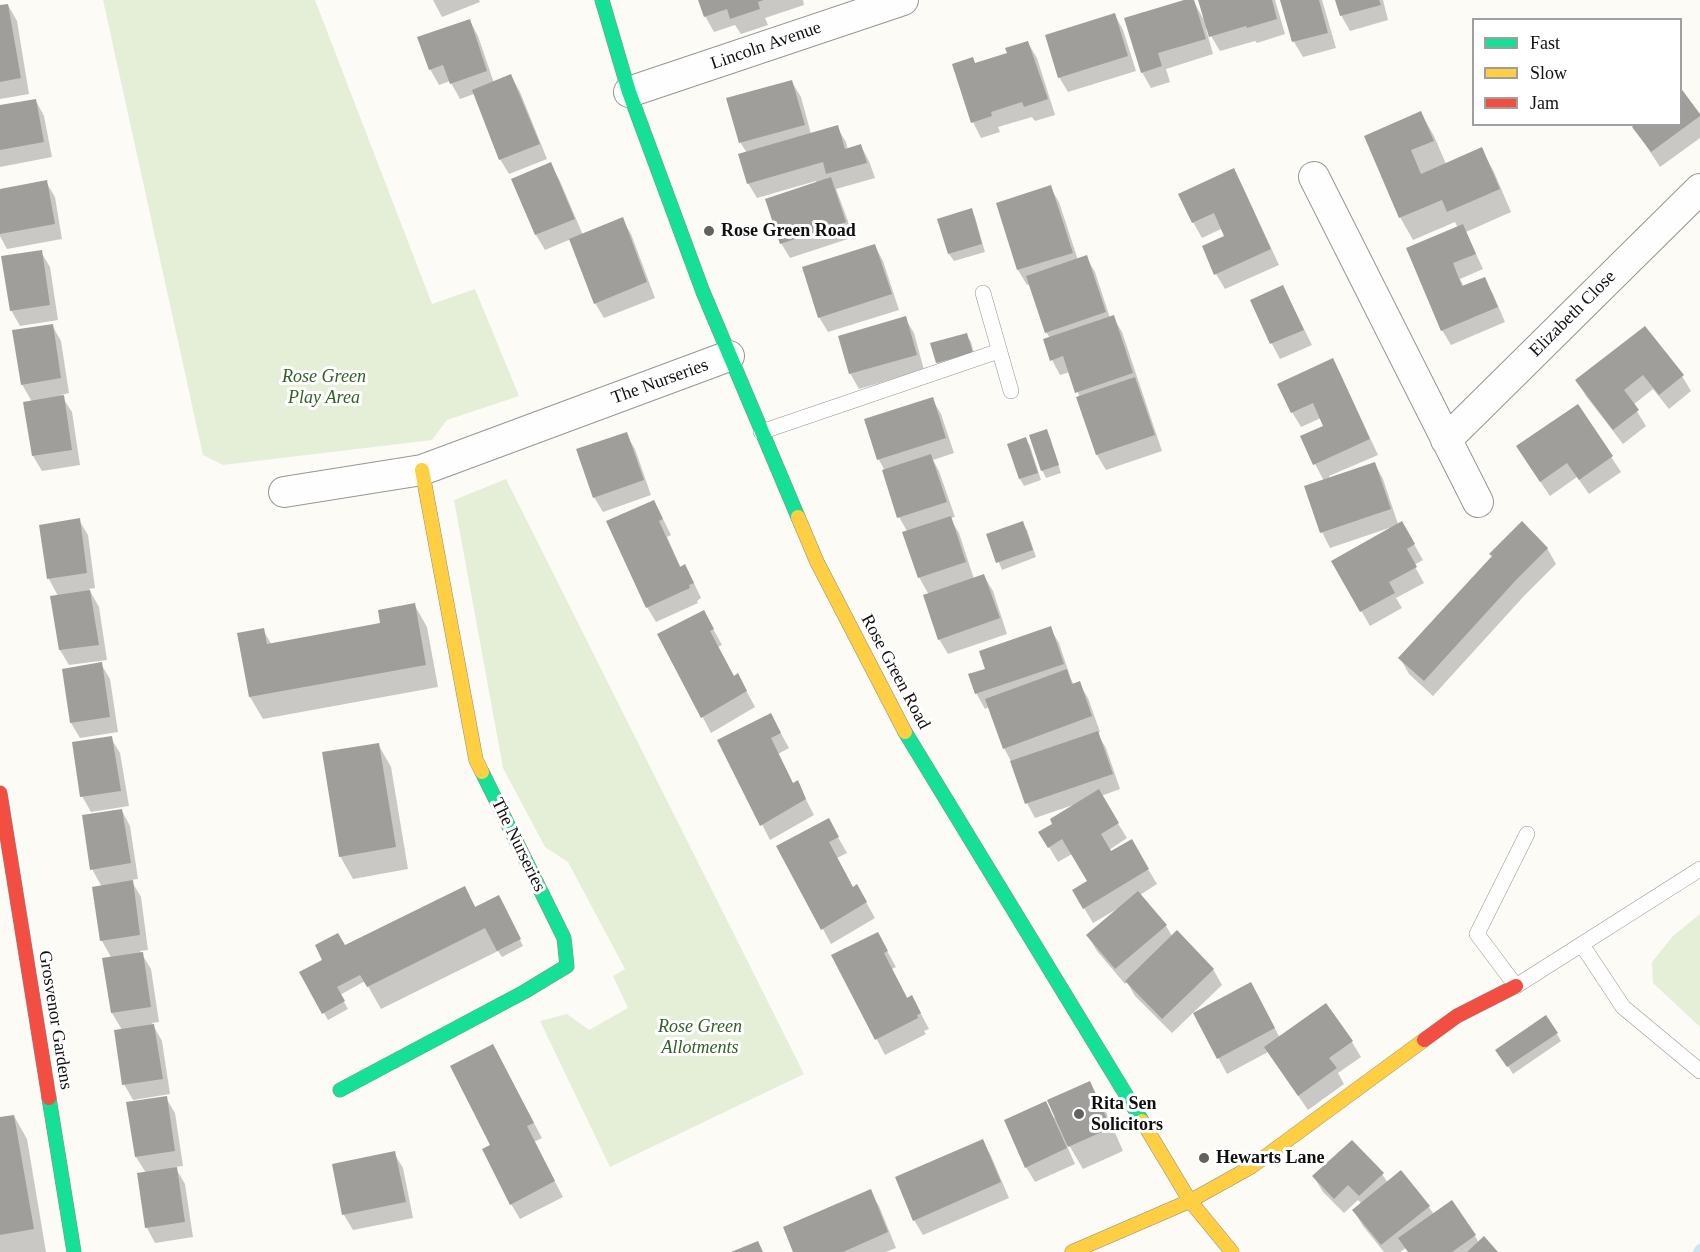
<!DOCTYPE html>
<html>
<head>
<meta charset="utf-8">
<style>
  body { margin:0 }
  #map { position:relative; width:1700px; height:1252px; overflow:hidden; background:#fcfbf6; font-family:Georgia,serif }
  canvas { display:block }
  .legend { position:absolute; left:1472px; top:18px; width:210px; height:108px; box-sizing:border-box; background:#fff; border:2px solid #9f9f9f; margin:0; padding:8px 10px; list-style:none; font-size:18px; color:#101010 }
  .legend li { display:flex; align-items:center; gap:12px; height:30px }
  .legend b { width:30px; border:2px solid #9f9f9f }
</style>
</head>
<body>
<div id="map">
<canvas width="1700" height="1252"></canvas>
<ul class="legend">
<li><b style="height:8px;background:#16e098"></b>Fast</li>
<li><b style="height:8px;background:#ffcf43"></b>Slow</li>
<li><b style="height:8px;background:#f24e42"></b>Jam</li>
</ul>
</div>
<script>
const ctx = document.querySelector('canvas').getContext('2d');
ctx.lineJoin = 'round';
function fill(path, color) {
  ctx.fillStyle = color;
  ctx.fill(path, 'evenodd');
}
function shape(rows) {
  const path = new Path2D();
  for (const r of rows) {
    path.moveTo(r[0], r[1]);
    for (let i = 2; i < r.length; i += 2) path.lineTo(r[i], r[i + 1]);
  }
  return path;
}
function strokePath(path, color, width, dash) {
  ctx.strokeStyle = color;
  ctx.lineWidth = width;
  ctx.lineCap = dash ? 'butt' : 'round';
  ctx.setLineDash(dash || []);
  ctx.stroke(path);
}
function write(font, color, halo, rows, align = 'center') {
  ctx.font = font + ' Georgia,serif';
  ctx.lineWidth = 6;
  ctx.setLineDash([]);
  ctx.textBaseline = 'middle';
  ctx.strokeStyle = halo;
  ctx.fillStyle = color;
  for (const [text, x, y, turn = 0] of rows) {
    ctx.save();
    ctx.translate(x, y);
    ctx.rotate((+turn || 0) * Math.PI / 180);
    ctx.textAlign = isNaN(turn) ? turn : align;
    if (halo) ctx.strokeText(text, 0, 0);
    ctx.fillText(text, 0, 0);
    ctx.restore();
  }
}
const green = shape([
  [103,0,315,0,432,304,475,289,519,396,447,420,432,440,223,465,203,455],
  [506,479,804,1074,610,1167,540,1021,567,1014,589,1030,628,1008,613,976,625,969,568,862,545,847,503,768,454,500],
  [1700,914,1700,1027,1653,983,1652,962,1673,936]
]);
const shadow = shape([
  [433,0,479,0,480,2,442,17],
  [699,0,803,0,804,5,765,18,768,25,741,34,735,25,714,32,705,16],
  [1189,0,1193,0,1204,20,1199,0,1275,0,1285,34,1257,43,1255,41,1220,51,1211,36,1208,28,1206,29,1213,54,1166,69,1170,82,1151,88,1142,72],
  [1282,0,1322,0,1336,48,1303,57,1294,42],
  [1337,0,1383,0,1388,20,1350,31,1341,15],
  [8,5,17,21,29,94,0,99,0,7],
  [1115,15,1123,30,1136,71,1068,92,1059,77],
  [470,21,478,36,494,83,511,76,520,92,547,159,509,174,500,159,474,94,460,99,450,81,439,85,430,69],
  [1028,43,1037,58,1055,115,1035,121,1032,117,998,127,1000,132,981,138,973,122,954,65,975,65,1008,54],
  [792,82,801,97,811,134,837,127,846,142,848,150,861,146,869,161,875,178,836,189,854,237,790,258,781,243,817,184,816,181,757,198,748,183,747,153,740,142],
  [1680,89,1700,116,1700,138,1660,167,1634,127,1680,124],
  [36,101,44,116,52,157,0,167,0,107],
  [1421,113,1434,136,1446,164,1481,149,1494,172,1511,212,1466,232,1483,269,1460,279,1464,287,1484,279,1493,294,1505,322,1451,345,1442,330,1458,228,1455,222,1413,240,1400,217,1366,137],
  [550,164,559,179,583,235,622,219,631,234,655,298,604,318,595,303,571,239,545,250,536,235,513,180],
  [1234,170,1242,185,1279,265,1225,289,1216,274,1226,237,1223,228,1202,238,1193,222],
  [46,182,55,197,62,239,7,249,0,236,0,191],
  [1050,187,1059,202,1078,260,1086,257,1095,272,1110,318,1113,317,1122,332,1162,451,1106,470,1097,455,1078,398,1080,398,1070,372,1060,375,1052,360,1050,338,1046,332,1030,284,1027,285,1018,270,997,204],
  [971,210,975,217,985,252,954,261,949,254],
  [875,246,883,261,899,310,828,332,819,317],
  [41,252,50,267,58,320,20,326,11,310],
  [1283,287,1312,345,1280,359,1272,344,1252,300],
  [905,318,914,333,924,370,859,389,850,373],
  [52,325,61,341,69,393,61,395,72,412,80,465,42,471,33,456,32,402,22,384],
  [1645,328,1682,376,1691,391,1669,409,1653,389,1633,405,1646,426,1623,444,1586,396,1577,381],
  [966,335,971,342,976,361,942,370,937,363,932,344],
  [1333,360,1341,375,1378,455,1329,476,1330,479,1375,464,1383,479,1398,524,1402,523,1423,560,1414,565,1424,583,1396,598,1402,608,1370,626,1333,562,1389,530,1389,528,1330,548,1322,532,1324,481,1315,464,1325,426,1321,418,1301,427,1292,412],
  [932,399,941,414,954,453,933,460,939,471,955,517,950,518,959,533,974,579,984,576,993,591,1007,634,948,654,939,639,929,595,919,577,907,531,899,517,885,471,879,460,866,420],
  [1578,406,1621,472,1589,494,1577,477,1550,496,1527,462],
  [1046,431,1050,438,1061,473,1046,478,1042,470],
  [626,434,635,449,651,495,603,512,594,497],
  [1026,439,1030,446,1041,480,1024,486,1020,479,1009,445],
  [654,501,671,535,667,537,681,568,693,581,701,598,697,601,698,603,656,622,647,607],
  [79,520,88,535,95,588,89,589,99,607,107,660,69,665,60,650,52,597,58,596,49,579,41,526],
  [1022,523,1027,530,1036,557,1002,570,988,535],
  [1547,548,1556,564,1524,596,1433,696,1409,674,1400,658],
  [414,604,427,627,438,687,263,719,250,697,263,630,272,645,382,624],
  [712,627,722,645,718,647,734,677,746,690,755,707,711,733,659,634],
  [1050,628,1059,643,1071,679,1074,685,1079,683,1088,698,1100,732,1097,733,1106,748,1120,789,1101,796,1127,838,1109,850,1111,853,1131,841,1157,884,1140,895,1166,926,1172,936,1213,969,1222,985,1172,1033,1135,996,1127,982,1125,984,1097,951,1088,936,1118,910,1117,909,1093,923,1074,891,1089,882,1072,854,1058,862,1040,832,1054,824,1073,805,1035,818,1027,803,1012,763,1004,748,989,707,985,709,976,693,987,670],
  [101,664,110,679,118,732,80,738,71,723],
  [779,730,789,748,778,754,793,784,797,782,814,815,770,840,719,741],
  [111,738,120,753,129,806,91,812,82,796],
  [378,744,391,767,408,869,353,879,340,856],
  [122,811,130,826,138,879,131,880,141,897,148,950,140,951,151,969,159,1022,152,1023,162,1041,170,1094,133,1100,124,1084,122,1030,112,1013,112,959,102,941,94,888,102,887,92,869],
  [828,820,847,853,837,858,853,888,857,886,875,918,831,944,778,846],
  [464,888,476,908,503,904,523,946,502,957,498,951,381,1009,365,981,340,995,348,1009,328,1020,301,973,344,947],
  [886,949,896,967,892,969,908,999,920,1012,929,1029,924,1031,926,1034,885,1055,833,956],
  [1259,999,1280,1038,1352,1042,1361,1057,1338,1073,1344,1084,1308,1110,1268,1052,1227,1074,1195,1014],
  [1557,1034,1561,1041,1513,1074,1502,1057],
  [501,1061,542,1138,534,1142,563,1197,520,1219,511,1204,492,1146],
  [1089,1083,1103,1105,1123,1151,1083,1169,1069,1145,1067,1146,1075,1164,1035,1182,1026,1167,1046,1102,1054,1118],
  [166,1098,175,1113,183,1166,175,1167,185,1184,193,1237,155,1243,147,1228,146,1173,136,1157],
  [14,1116,27,1139,46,1252,0,1252,0,1118],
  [983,1141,991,1156,1009,1198,923,1235,914,1220],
  [394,1153,403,1168,413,1218,353,1230,344,1215,334,1165],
  [1382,1174,1388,1183,1429,1207,1434,1215,1475,1236,1479,1243,1496,1252,1408,1252,1406,1248,1400,1252,1384,1252,1363,1226,1354,1211,1362,1204,1358,1200,1344,1213,1323,1192,1314,1177],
  [870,1191,879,1206,896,1248,886,1252,794,1252]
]);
const stream = shape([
  [1698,1252,1700,1249]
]);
const building = shape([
  [698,0,764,0,758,2,760,9,730,19,727,9,704,17],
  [1184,0,1194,0,1206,39,1158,53,1162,66,1141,73,1124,18],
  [1198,0,1272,0,1277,19,1247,28,1246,26,1209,37],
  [1280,0,1319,0,1328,33,1292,42],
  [1335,0,1379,0,1381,5,1340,16],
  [8,4,21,78,0,82,0,5],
  [1115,13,1128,56,1058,78,1045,35],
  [470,19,487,71,450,84,443,65,429,70,417,37],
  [1028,41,1048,99,1024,107,1022,102,991,112,992,116,971,123,952,64,973,57,975,63,1007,53,1005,48],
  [511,74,540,144,499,160,472,90],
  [792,80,805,125,739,143,726,98],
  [1680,87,1700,114,1700,116,1651,152,1632,127,1635,124,1680,124],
  [36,99,44,142,0,150,0,105],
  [1421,111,1434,141,1411,150,1421,174,1482,147,1500,189,1447,212,1442,200,1399,218,1364,136],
  [838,125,845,149,861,144,867,163,826,174,823,162,747,184,738,154],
  [551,162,575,219,535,235,511,179],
  [1234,168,1271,249,1214,275,1202,246,1224,236,1214,213,1192,223,1178,194],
  [831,177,846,222,780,244,765,199],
  [47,180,55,224,0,234,0,189],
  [1051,185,1073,253,1017,270,996,203],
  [972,208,982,244,948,254,937,219],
  [623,217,647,282,594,304,569,239],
  [1463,224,1476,254,1453,263,1462,286,1485,277,1498,307,1441,331,1406,248],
  [875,244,892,294,818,318,802,267],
  [42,250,50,305,10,311,1,256],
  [1087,255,1106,312,1045,333,1026,276],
  [1283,285,1304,330,1270,344,1250,300],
  [1114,315,1133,373,1075,393,1063,356,1050,361,1043,339],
  [906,316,917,355,849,374,838,336],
  [53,324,61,378,21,385,12,330],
  [1645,326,1684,375,1659,395,1643,375,1624,390,1639,410,1613,430,1575,380],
  [967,333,973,353,936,363,930,343],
  [1333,358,1370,439,1313,465,1300,436,1323,426,1313,403,1291,413,1277,384],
  [1135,377,1155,435,1096,455,1076,397],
  [64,395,72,450,32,456,23,402],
  [933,397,946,438,877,460,864,419],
  [1578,404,1613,456,1579,480,1567,463,1540,482,1516,446],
  [1047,429,1059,465,1041,471,1029,435],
  [627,432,644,480,593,498,576,449],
  [1026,437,1038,473,1019,479,1007,444],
  [931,454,947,502,897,518,882,470],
  [1375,462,1391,509,1320,533,1304,486],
  [654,500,663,519,659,521,680,567,685,564,694,583,689,585,690,588,646,608,606,521],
  [951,516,966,562,918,578,902,532],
  [80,518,87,573,47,579,39,525],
  [1023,521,1033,550,996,563,986,534],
  [1402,521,1415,544,1407,549,1417,567,1389,582,1395,593,1360,612,1331,561],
  [1522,521,1548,548,1516,580,1424,681,1398,658,1492,556,1489,554],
  [984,574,1000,618,938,640,923,595],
  [90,590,99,645,59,650,50,596],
  [415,603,426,665,249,697,237,633,264,628,267,644,380,623,378,610],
  [704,610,714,629,710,631,734,676,738,673,747,691,701,718,657,634],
  [1051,626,1064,664,975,694,968,674,985,669,979,651],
  [102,662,110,717,70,723,62,669],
  [1067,669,1072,684,1080,681,1092,716,1003,749,985,699],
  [771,713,781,733,771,738,793,783,798,780,806,799,760,826,717,740],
  [1098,731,1113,774,1025,804,1010,761],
  [112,736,121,791,80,797,72,742],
  [379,743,396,847,339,857,322,752],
  [1099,789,1119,823,1101,834,1111,851,1132,839,1149,869,1083,909,1072,890,1087,881,1062,839,1048,848,1038,832,1052,824,1050,819],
  [122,809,131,863,90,870,82,815],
  [829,818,839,837,829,842,853,887,857,884,867,902,821,930,776,846],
  [133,880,140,935,100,941,92,887],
  [465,886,475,907,499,895,521,939,497,951,485,928,367,987,360,975,337,987,345,1001,322,1014,299,972,322,960,315,945,338,933,345,945],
  [1138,891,1167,925,1115,969,1086,935],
  [1177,930,1214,969,1162,1019,1125,981],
  [878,932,888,951,884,953,907,998,912,995,921,1013,917,1015,918,1018,875,1040,831,955],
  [143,952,151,1007,111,1013,102,958],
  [1251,982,1275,1028,1217,1059,1193,1013],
  [1326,1003,1353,1041,1329,1058,1337,1068,1298,1096,1264,1047],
  [1546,1015,1558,1033,1507,1067,1495,1050],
  [154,1024,163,1079,122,1085,114,1030],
  [493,1044,534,1123,527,1126,555,1181,510,1205,482,1149,490,1145,450,1066],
  [1090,1081,1111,1128,1068,1147,1047,1100],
  [167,1096,175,1151,135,1157,126,1102],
  [1046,1101,1067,1148,1025,1168,1004,1120],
  [14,1115,34,1229,0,1235,0,1117],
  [983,1139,1001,1182,913,1221,895,1177],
  [1352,1140,1384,1173,1359,1196,1348,1185,1334,1199,1312,1176],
  [395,1151,406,1202,342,1215,332,1164],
  [177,1167,185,1222,145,1228,137,1173],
  [1401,1170,1430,1206,1381,1245,1352,1210],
  [871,1189,888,1232,843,1252,793,1252,783,1227],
  [1452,1200,1476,1235,1452,1252,1408,1252,1398,1238],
  [1484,1236,1498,1252,1467,1252],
  [758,1241,763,1252,731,1252]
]);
const lane = shape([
  [983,293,1011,391],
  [761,432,999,351],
  [1527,834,1477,934,1516,986,1700,869],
  [1582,945,1623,1007,1700,1071]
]);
const street = shape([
  [629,92,903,0],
  [1314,177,1478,502],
  [1446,440,1700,189],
  [284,492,422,470,729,356]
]);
const fast = shape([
  [602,0,629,92,703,292,798,517],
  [905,732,1142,1121],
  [340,1090,524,992,567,966,564,938,482,772],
  [49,1098,74,1252]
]);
const slow = shape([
  [422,470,476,760,482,772],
  [798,517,817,562,905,732],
  [1142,1121,1190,1201,1232,1252],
  [1072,1252,1190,1201,1251,1167,1424,1040]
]);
const jam = shape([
  [0,793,49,1098],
  [1424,1040,1457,1016,1516,986]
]);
const markers = [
  [709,231,6,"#636260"],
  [1079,1114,6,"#636260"],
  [1204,1158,6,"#636260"]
];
const streetNames = [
  ["Lincoln Avenue",766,46,-19],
  ["Elizabeth Close",1573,314,-45],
  ["The Nurseries",660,382,-20],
  ["Rose Green Road",895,672,62],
  ["The Nurseries",518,845,64],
  ["Grosvenor Gardens",55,1020,81]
];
const poiNames = [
  ["Rose Green Road",721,231],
  ["Rita Sen",1091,1104],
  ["Solicitors",1091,1125],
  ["Hewarts Lane",1216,1158]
];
const parkNames = [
  ["Rose Green",324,377],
  ["Play Area",324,398],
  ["Rose Green",700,1027],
  ["Allotments",700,1048]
];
fill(green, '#e5efd8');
fill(shadow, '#0003');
strokePath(stream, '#d1e5f1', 10);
fill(building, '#a09e9b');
strokePath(lane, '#969694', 16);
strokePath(street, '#969694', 32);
strokePath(fast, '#8d8c8a', 15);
strokePath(slow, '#8d8c8a', 15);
strokePath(jam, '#8d8c8a', 15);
strokePath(lane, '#fffefe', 15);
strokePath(street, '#fffefe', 30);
strokePath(fast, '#16e098', 14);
strokePath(slow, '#ffcf43', 14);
strokePath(jam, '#f24e42', 14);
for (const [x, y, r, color] of markers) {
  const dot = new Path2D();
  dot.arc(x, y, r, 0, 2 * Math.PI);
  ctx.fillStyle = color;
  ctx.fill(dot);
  strokePath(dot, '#fff', 2);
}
write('18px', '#101010', '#fff', streetNames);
write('bold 18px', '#101010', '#fff', poiNames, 'left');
write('italic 18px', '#316027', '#fff', parkNames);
</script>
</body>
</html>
